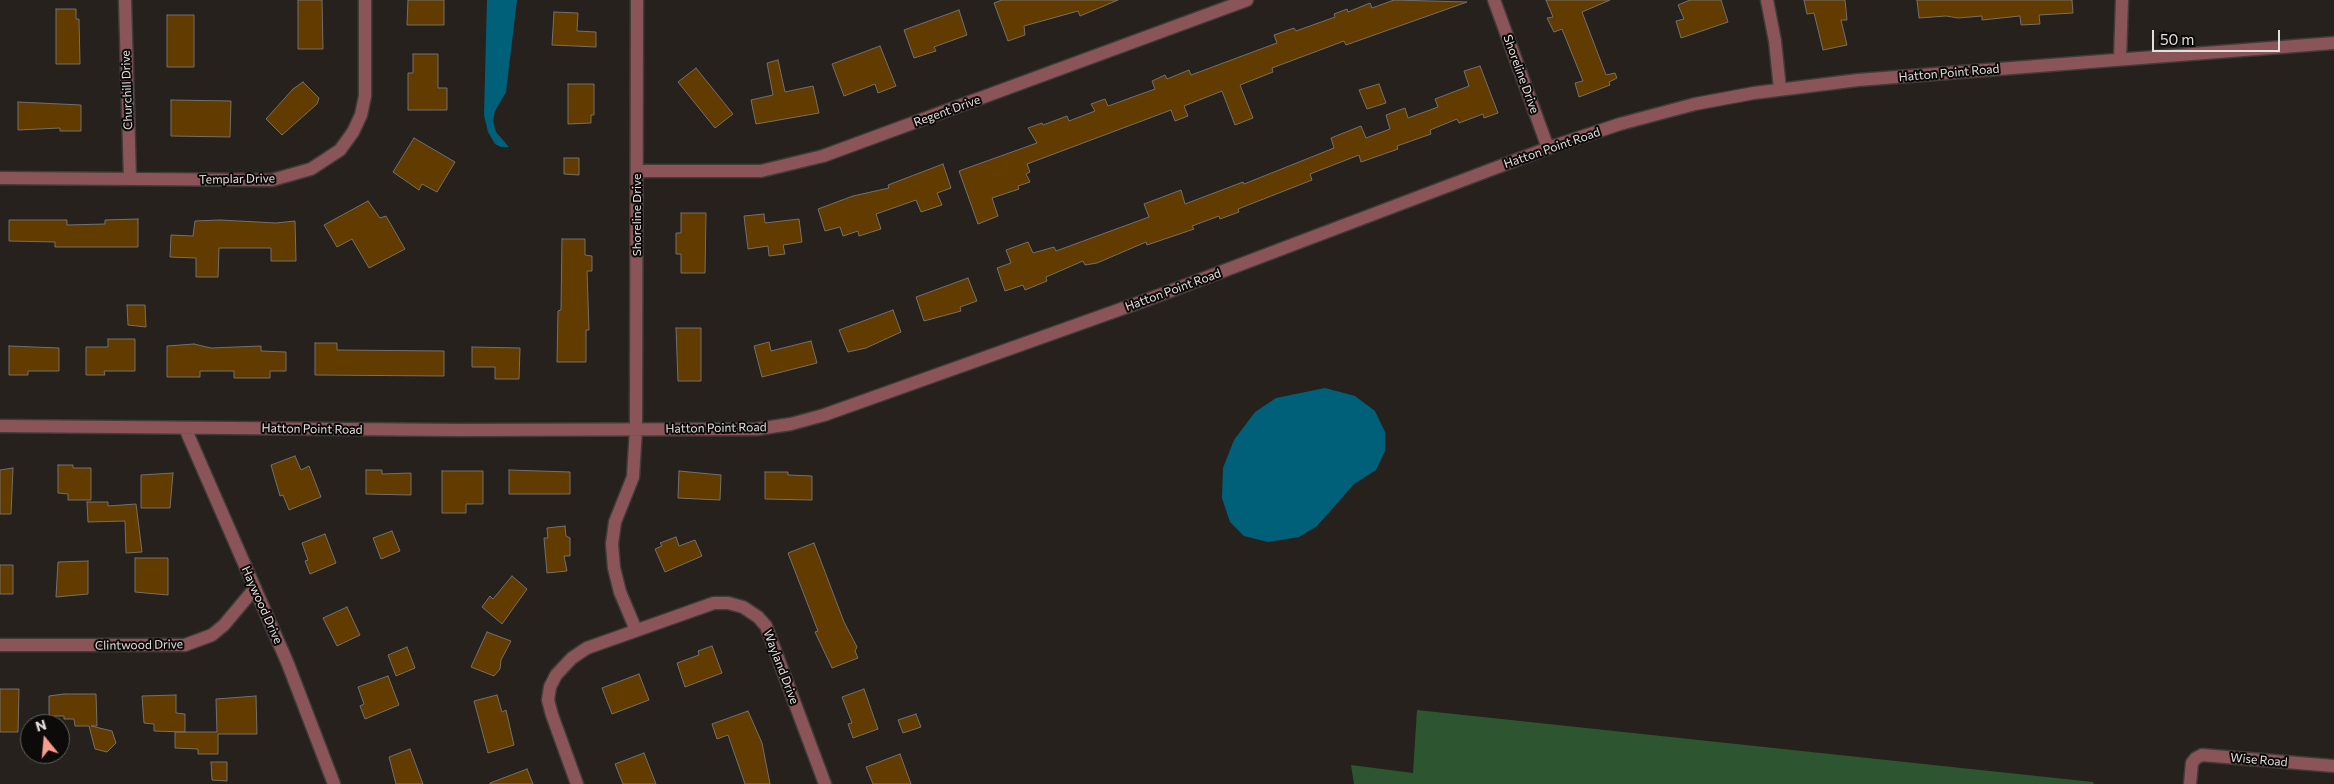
<!DOCTYPE html>
<html>
<head>
<meta charset="utf-8">
<style>
  body { margin:0 }
  #map { position:relative; width:2334px; height:784px; overflow:hidden; background:#26211d; font-family:Commissioner,sans-serif }
  canvas { display:block }
  .north { position:absolute; left:20px; top:714px; width:50px; height:50px; box-sizing:border-box; background:#0d0b09; border:1px solid #62605d; border-radius:50%; rotate:343deg; font-size:14px; font-weight:700; line-height:20px; text-align:center; color:#e2dfdc }
  .north::after { content:''; display:block; margin:auto; width:18px; height:22px; background:#f59d8e; clip-path:polygon(50% 0,100% 100%,50% 72%,0 100%) }
  .scale { position:absolute; left:2152px; top:30px; width:128px; height:22px; box-sizing:border-box; border:2px solid #e2dfdc; border-top:0; padding-left:6px; font-size:15px; line-height:18px; white-space:nowrap; color:#e2dfdc; -webkit-text-stroke:4px #0d0b09; paint-order:stroke }
</style>
</head>
<body>
<div id="map">
<canvas width="2334" height="784"></canvas>
<div class="north">N</div>
<div class="scale">50 m</div>
</div>
<script>
const ctx = document.querySelector('canvas').getContext('2d');
ctx.lineJoin = 'round';
function fill(path, color) {
  ctx.fillStyle = color;
  ctx.fill(path, 'evenodd');
}
function shape(rows) {
  const path = new Path2D();
  for (const r of rows) {
    path.moveTo(r[0], r[1]);
    for (let i = 2; i < r.length; i += 2) path.lineTo(r[i], r[i + 1]);
  }
  return path;
}
function strokePath(path, color, width, dash) {
  ctx.strokeStyle = color;
  ctx.lineWidth = width;
  ctx.lineCap = dash ? 'butt' : 'round';
  ctx.setLineDash(dash || []);
  ctx.stroke(path);
}
function write(font, color, halo, rows, align = 'center') {
  ctx.font = font + ' Commissioner,sans-serif';
  ctx.lineWidth = 4;
  ctx.setLineDash([]);
  ctx.textBaseline = 'middle';
  ctx.strokeStyle = halo;
  ctx.fillStyle = color;
  for (const [text, x, y, turn = 0] of rows) {
    ctx.save();
    ctx.translate(x, y);
    ctx.rotate((+turn || 0) * Math.PI / 180);
    ctx.textAlign = isNaN(turn) ? turn : align;
    if (halo) ctx.strokeText(text, 0, 0);
    ctx.fillText(text, 0, 0);
    ctx.restore();
  }
}
const green = shape([
  [1417,710,2093,782,2094,784,1354,784,1351,765,1413,773]
]);
const water = shape([
  [487,0,517,0,506,92,495,111,493,121,496,132,509,147,501,147,495,144,488,132,484,115],
  [1325,388,1355,396,1375,411,1385,432,1385,451,1376,470,1354,484,1317,526,1299,537,1268,542,1244,536,1230,522,1222,498,1223,468,1234,440,1255,412,1276,398]
]);
const building = shape([
  [298,0,322,0,323,49,298,49,298,0],
  [408,0,444,0,444,25,407,25,408,0],
  [1002,0,1118,0,1080,16,1078,11,1024,26,1025,35,1008,41,994,3,1002,0],
  [1394,0,1467,2,1346,45,1344,41,1272,68,1273,72,1240,85,1253,118,1235,125,1222,91,1184,106,1188,116,1175,121,1171,110,1027,164,1030,172,1026,174,1030,182,1018,186,1019,189,992,198,998,216,978,224,959,171,1037,143,1028,128,1042,123,1043,125,1067,116,1069,121,1095,111,1091,104,1105,99,1108,106,1155,89,1152,81,1165,75,1167,79,1189,70,1191,75,1277,43,1274,35,1294,28,1296,31,1335,17,1334,14,1347,9,1348,12,1370,3,1372,8,1394,0],
  [1546,0,1610,0,1582,12,1606,75,1615,73,1617,78,1609,82,1610,85,1579,97,1575,83,1583,81,1562,29,1554,32,1547,18,1553,17,1546,0],
  [1690,0,1721,0,1728,22,1681,38,1676,21,1684,19,1678,5,1690,0],
  [1804,0,1845,0,1847,20,1841,20,1847,45,1823,50,1814,13,1807,14,1804,0],
  [1917,0,2072,0,2073,13,2039,15,2040,24,2021,25,2020,16,1982,20,1982,16,1958,18,1946,16,1919,18,1917,0],
  [56,9,76,9,76,19,79,19,80,64,56,64,56,9],
  [959,10,967,35,934,47,936,51,914,58,904,30,959,10],
  [554,12,578,13,577,31,596,32,596,47,552,45,554,12],
  [167,15,194,15,194,67,167,67,167,15],
  [880,46,896,86,878,93,875,84,844,96,832,64,880,46],
  [413,54,438,54,438,88,447,88,447,110,408,110,408,73,413,73,413,54],
  [778,60,785,92,813,86,819,113,756,124,751,100,773,95,767,63,778,60],
  [1480,66,1498,113,1484,118,1483,114,1459,123,1457,119,1430,130,1431,134,1397,146,1398,149,1361,162,1359,155,1310,174,1312,180,1238,209,1239,212,1220,219,1219,216,1192,226,1194,229,1147,245,1146,242,1097,263,1085,265,1083,261,1046,277,1047,281,1025,290,1023,285,1005,291,997,268,1011,263,1006,250,1028,242,1033,253,1054,247,1056,251,1149,217,1144,204,1181,190,1185,204,1243,182,1244,184,1334,148,1331,138,1361,126,1366,138,1390,129,1386,115,1405,108,1408,118,1438,107,1435,99,1469,86,1464,71,1480,66],
  [696,68,733,114,715,128,678,82,696,68],
  [303,82,319,98,317,104,282,135,266,119,293,89,303,82],
  [568,84,594,84,594,115,591,115,591,123,568,124,568,84],
  [1379,84,1386,103,1367,109,1359,90,1379,84],
  [171,100,231,101,230,137,171,136,171,100],
  [18,102,81,105,81,131,60,131,60,128,18,130,18,102],
  [414,138,455,162,437,192,422,184,419,190,393,172,414,138],
  [564,158,579,158,579,175,564,174,564,158],
  [943,164,951,188,937,193,942,205,921,212,916,200,876,214,881,229,859,236,858,231,843,236,840,227,825,231,818,209,853,196,889,188,888,185,943,164],
  [368,201,380,218,386,216,405,249,369,268,352,239,337,247,324,225,368,201],
  [681,213,706,213,705,273,681,273,681,254,676,254,676,233,681,233,681,213],
  [764,214,765,223,799,219,802,242,783,245,785,254,769,256,768,246,748,249,744,216,764,214],
  [138,219,138,247,55,247,55,242,9,241,9,220,67,220,67,225,105,224,105,220,138,219],
  [220,220,276,223,295,221,296,261,271,261,271,248,219,248,218,277,196,277,196,258,170,257,171,235,193,236,195,221,220,220],
  [562,239,585,239,585,255,592,256,592,271,587,271,589,330,586,330,586,362,557,362,558,311,561,310,562,239],
  [968,278,977,301,960,307,961,311,924,321,916,297,968,278],
  [127,305,145,305,146,327,128,325,127,305],
  [893,310,901,332,866,348,848,352,839,330,893,310],
  [676,328,701,328,701,381,678,381,676,328],
  [108,339,135,339,135,371,104,371,105,375,86,375,86,347,108,347,108,339],
  [811,341,817,363,762,377,754,346,769,342,771,351,811,341],
  [315,343,337,343,337,350,444,351,444,376,315,375,315,343],
  [194,344,211,348,261,346,261,351,286,352,286,371,270,371,270,378,234,378,234,371,200,371,200,377,167,377,167,346,194,344],
  [9,346,59,348,59,371,28,371,28,375,9,375,9,346],
  [472,347,520,348,519,379,495,379,495,367,472,367,472,347],
  [295,456,301,470,309,466,321,497,289,510,283,495,280,496,271,465,295,456],
  [58,465,73,465,73,468,91,468,91,500,68,500,68,494,58,493,58,465],
  [13,468,11,514,0,514,0,470,13,468],
  [366,470,382,470,382,474,411,473,411,495,366,494,366,470],
  [509,470,570,472,570,494,509,494,509,470],
  [442,471,483,471,483,504,466,504,466,513,442,513,442,471],
  [679,471,721,475,720,500,678,498,679,471],
  [765,472,788,472,788,475,812,476,812,500,765,499,765,472],
  [173,473,170,508,141,508,141,475,173,473],
  [87,502,108,502,108,506,136,504,142,552,126,553,125,521,88,522,87,502],
  [565,526,566,536,570,538,570,556,564,556,567,571,547,573,544,538,548,538,547,528,565,526],
  [392,531,400,551,381,559,373,538,392,531],
  [325,534,336,563,310,574,305,561,308,560,302,543,325,534],
  [676,537,679,546,695,540,702,556,665,572,655,549,662,546,660,543,676,537],
  [814,543,844,622,857,647,855,651,858,658,832,668,815,632,818,631,788,553,814,543],
  [135,558,168,558,168,595,135,592,135,558],
  [88,561,88,594,56,597,58,562,88,561],
  [0,565,13,565,13,594,0,594,0,565],
  [512,576,527,589,502,624,482,607,490,596,493,599,512,576],
  [347,607,360,635,337,646,323,618,347,607],
  [487,632,511,641,501,660,500,669,494,676,471,667,487,632],
  [712,646,722,673,685,687,677,663,699,655,698,651,712,646],
  [407,647,415,668,396,676,388,655,407,647],
  [639,674,649,700,612,714,602,688,639,674],
  [388,676,399,705,365,719,360,706,364,704,358,687,388,676],
  [0,689,19,689,18,732,0,732,0,689],
  [864,689,878,729,853,738,848,724,852,723,842,697,864,689],
  [64,694,96,694,97,726,91,726,112,731,116,743,107,752,95,749,89,726,75,726,74,719,64,719,64,716,49,716,49,696,64,694],
  [176,695,176,713,185,714,185,732,154,731,154,724,144,723,142,696,176,695],
  [497,695,502,712,506,710,514,745,488,753,474,701,497,695],
  [256,696,257,734,218,734,218,754,198,754,198,749,175,748,175,732,217,732,216,699,256,696],
  [748,711,762,743,770,784,745,784,728,735,717,739,712,724,748,711],
  [916,714,921,727,903,733,898,720,916,714],
  [410,749,423,784,396,784,389,757,410,749],
  [644,753,656,784,623,784,615,764,644,753],
  [900,754,911,784,873,784,866,767,900,754],
  [211,762,227,762,227,781,212,780,211,762],
  [527,769,533,784,490,784,490,783,527,769]
]);
const minor = shape([
  [125,0,130,179],
  [1494,0,1548,148],
  [1767,0,1775,41,1780,89],
  [2120,59,2122,0],
  [637,171,761,171,823,156,1247,0],
  [0,178,272,180,311,169,340,150,353,132,361,115,365,96,365,0],
  [0,426,459,430,757,429,791,424,824,415,1152,298,1548,148,1620,124,1695,104,1754,93,1858,80,2334,43],
  [185,428,288,664,334,784],
  [636,630,620,592,614,568,612,544,615,522,633,477,636,429,637,0],
  [0,645,185,645,212,635,224,625,255,588],
  [577,784,552,715,548,700,550,687,556,675,572,658,587,648,714,603,728,603,743,607,758,617,766,626,825,784],
  [2190,784,2192,763,2196,758,2202,755,2334,766]
]);
const streetNames = [
  ["Hatton Point Road",1949,73,-5],
  ["Shoreline Drive",1521,74,70],
  ["Churchill Drive",127,90,-92],
  ["Regent Drive",947,111,-20],
  ["Hatton Point Road",1552,148,-19],
  ["Templar Drive",237,179,-1],
  ["Shoreline Drive",637,215,-90],
  ["Hatton Point Road",1173,290,-20],
  ["Hatton Point Road",716,428,-1],
  ["Hatton Point Road",312,429,1],
  ["Haywood Drive",262,605,66],
  ["Clintwood Drive",139,645,-1],
  ["Wayland Drive",781,667,69],
  ["Wise Road",2259,760,5]
];
fill(green, '#2d552f');
fill(water, '#016079');
fill(building, '#613b00');
strokePath(building, '#75706a', 1);
strokePath(minor, '#403c38', 15);
strokePath(minor, '#8b5459', 12);
write('12px', '#e2dfdc', '#0d0b09', streetNames);
</script>
</body>
</html>
